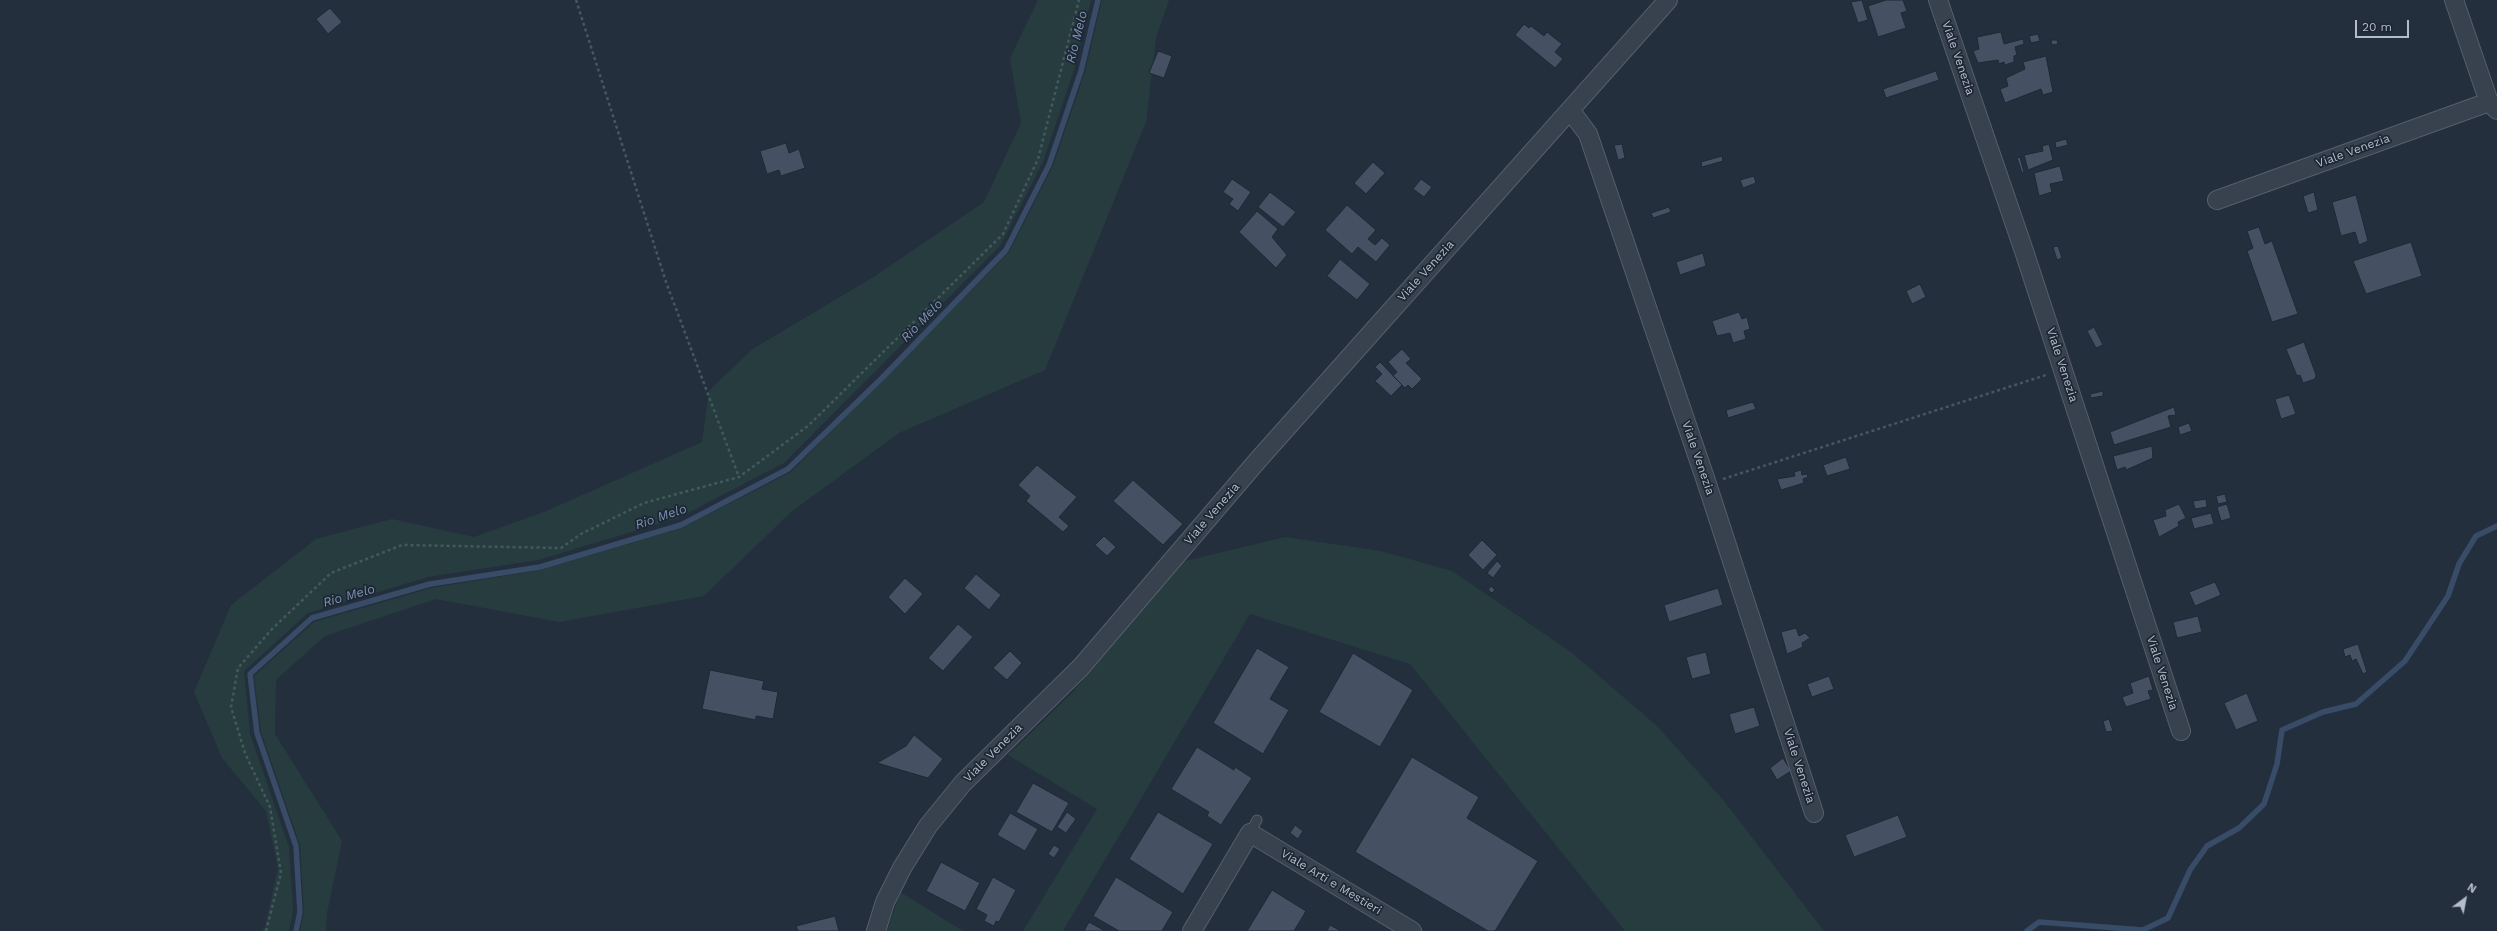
<!DOCTYPE html>
<html>
<head>
<meta charset="utf-8">
<style>
  body { margin:0 }
  #map { position:relative; width:2497px; height:931px; overflow:hidden; background:#242f3e; font-family:"Work Sans",sans-serif }
  canvas { display:block }
  .north { position:absolute; left:2445px; top:879px; width:40px; height:40px; -webkit-text-stroke:3px #1d2633; paint-order:stroke; rotate:32deg; font-size:11px; font-weight:700; line-height:16px; text-align:center; color:#b4bcc9 }
  .north::after { content:''; display:block; margin:auto; width:14px; height:18px; background:#b4bcc9; clip-path:polygon(50% 0,100% 100%,50% 72%,0 100%) }
  .scale { position:absolute; left:2355px; top:20px; width:54px; height:18px; box-sizing:border-box; border:2px solid #b4bcc9; border-top:0; padding-left:5px; font-size:12px; line-height:14px; white-space:nowrap; color:#b4bcc9; -webkit-text-stroke:3px #1d2633; paint-order:stroke }
</style>
</head>
<body>
<div id="map">
<canvas width="2497" height="931"></canvas>
<div class="north">N</div>
<div class="scale">20 m</div>
</div>
<script>
const ctx = document.querySelector('canvas').getContext('2d');
ctx.lineJoin = 'round';
function fill(path, color) {
  ctx.fillStyle = color;
  ctx.fill(path, 'evenodd');
}
function shape(rows) {
  const path = new Path2D();
  for (const r of rows) {
    path.moveTo(r[0], r[1]);
    for (let i = 2; i < r.length; i += 2) path.lineTo(r[i], r[i + 1]);
  }
  return path;
}
function strokePath(path, color, width, dash) {
  ctx.strokeStyle = color;
  ctx.lineWidth = width;
  ctx.lineCap = dash ? 'butt' : 'round';
  ctx.setLineDash(dash || []);
  ctx.stroke(path);
}
function write(font, color, halo, rows, align = 'center') {
  ctx.font = font + ' "Work Sans",sans-serif';
  ctx.lineWidth = 3.5;
  ctx.setLineDash([]);
  ctx.textBaseline = 'middle';
  ctx.strokeStyle = halo;
  ctx.fillStyle = color;
  for (const [text, x, y, turn = 0] of rows) {
    ctx.save();
    ctx.translate(x, y);
    ctx.rotate((+turn || 0) * Math.PI / 180);
    ctx.textAlign = isNaN(turn) ? turn : align;
    if (halo) ctx.strokeText(text, 0, 0);
    ctx.fillText(text, 0, 0);
    ctx.restore();
  }
}
const green = shape([
  [1038,0,1091,0,1074,70,1043,162,1000,246,784,463,678,518,538,560,428,577,308,613,244,671,250,734,289,847,293,911,289,931,262,931,265,927,278,868,266,811,222,758,194,692,231,605,316,539,392,519,474,537,544,512,702,442,709,391,751,350,875,276,984,202,1021,123,1010,58],
  [1102,0,1169,0,1156,38,1146,122,1045,370,899,433,791,512,704,596,559,622,436,599,325,636,276,680,275,734,342,841,327,913,326,931,300,931,304,912,300,845,261,732,254,676,314,622,431,588,541,570,682,528,791,472,1009,252,1053,166,1085,72],
  [1285,537,1381,551,1452,571,1571,652,1657,726,1724,801,1824,931,1625,931,1410,664,1250,614,1063,931,1023,931,1097,809,1008,755,1072,693,1181,562],
  [900,892,963,931,887,931]
]);
const stream = shape([
  [296,931,300,912,296,846,257,733,250,674,312,618,430,584,540,567,681,525,788,469,882,378,1006,250,1049,165,1081,71,1098,0],
  [2027,931,2039,922,2143,930,2168,918,2190,870,2207,846,2239,828,2264,804,2277,764,2282,730,2323,712,2356,704,2405,661,2448,596,2459,564,2476,536,2497,526]
]);
const building = shape([
  [1862,0,1868,20,1858,23,1851,2,1862,0],
  [1886,0,1903,0,1907,11,1901,13,1906,28,1878,37,1868,6,1886,0],
  [330,8,342,22,328,34,316,19,330,8],
  [1524,24,1529,28,1531,26,1544,36,1547,32,1562,44,1555,52,1563,59,1555,68,1515,35,1524,24],
  [2001,32,2004,44,2023,39,2024,44,2015,47,2017,55,2014,56,2014,62,2005,65,2004,62,1999,64,1998,60,1978,63,1973,51,1979,49,1977,37,2001,32],
  [2038,34,2040,41,2031,43,2029,36,2038,34],
  [2051,40,2057,40,2058,44,2052,45,2051,40],
  [1158,51,1172,56,1164,78,1149,73,1158,51],
  [2046,56,2053,92,2043,95,2041,89,2005,103,2000,89,2008,86,2006,78,2025,69,2023,62,2046,56],
  [1936,71,1939,80,1886,98,1883,89,1936,71],
  [2066,139,2068,145,2056,148,2055,142,2066,139],
  [786,143,789,153,799,149,805,168,781,176,779,170,767,174,760,151,786,143],
  [1622,144,1625,158,1618,160,1614,145,1622,144],
  [2049,144,2053,160,2028,170,2024,155,2043,151,2042,146,2049,144],
  [1722,156,1723,161,1702,167,1701,162,1722,156],
  [2020,157,2024,172,2022,173,2017,158,2020,157],
  [1373,162,1385,173,1366,194,1354,183,1373,162],
  [2060,166,2064,181,2050,184,2052,192,2039,196,2034,173,2060,166],
  [1754,176,1756,183,1743,188,1740,180,1754,176],
  [1232,179,1251,192,1238,211,1229,204,1233,199,1223,192,1232,179],
  [1421,179,1432,187,1424,197,1413,189,1421,179],
  [1270,192,1296,212,1283,227,1258,207,1270,192],
  [2314,192,2318,210,2308,213,2303,196,2314,192],
  [2356,195,2368,241,2359,245,2355,232,2341,236,2332,202,2356,195],
  [1347,205,1376,230,1368,239,1375,245,1382,238,1390,245,1376,262,1358,247,1352,254,1325,230,1347,205],
  [1669,207,1671,212,1653,218,1651,213,1669,207],
  [1257,211,1278,229,1272,237,1287,255,1276,268,1239,232,1257,211],
  [2259,227,2265,244,2272,241,2298,314,2272,322,2247,251,2253,248,2247,231,2259,227],
  [2411,242,2422,276,2366,294,2353,261,2411,242],
  [2058,246,2062,258,2057,260,2053,247,2058,246],
  [1703,253,1706,266,1680,275,1676,262,1703,253],
  [1340,259,1370,284,1357,300,1327,276,1340,259],
  [1920,284,1926,297,1912,304,1906,291,1920,284],
  [1739,312,1742,319,1747,317,1750,329,1744,331,1746,339,1733,343,1730,333,1717,336,1712,321,1739,312],
  [2094,327,2103,345,2096,348,2087,331,2094,327],
  [2304,342,2316,375,2315,379,2303,383,2300,375,2297,376,2286,349,2304,342],
  [1402,349,1411,359,1406,363,1422,379,1412,389,1408,385,1405,388,1393,376,1397,372,1388,362,1402,349],
  [1380,362,1402,385,1391,396,1375,381,1382,374,1375,367,1380,362],
  [2103,391,2103,396,2091,398,2090,394,2103,391],
  [2289,395,2296,414,2281,419,2275,399,2289,395],
  [1753,402,1756,409,1728,418,1726,410,1753,402],
  [2174,407,2176,415,2168,416,2171,427,2114,445,2110,432,2174,407],
  [2189,423,2192,431,2180,435,2178,427,2189,423],
  [2152,446,2153,458,2126,470,2125,467,2117,470,2113,456,2152,446],
  [1846,457,1850,469,1827,476,1823,465,1846,457],
  [1037,465,1077,497,1059,517,1069,526,1063,532,1026,501,1030,496,1018,485,1037,465],
  [1801,470,1802,475,1807,474,1808,477,1803,479,1804,483,1781,490,1777,479,1795,476,1794,472,1801,470],
  [1133,480,1183,524,1163,545,1113,501,1133,480],
  [2225,494,2227,502,2218,504,2216,496,2225,494],
  [2206,499,2207,507,2195,509,2193,501,2206,499],
  [2179,504,2186,518,2178,522,2179,526,2159,537,2153,520,2166,516,2165,510,2179,504],
  [2227,504,2231,518,2221,521,2217,507,2227,504],
  [2211,513,2214,524,2194,529,2191,518,2211,513],
  [1104,536,1116,547,1107,556,1095,545,1104,536],
  [1482,540,1497,555,1483,570,1468,555,1482,540],
  [1497,561,1502,566,1493,578,1487,573,1497,561],
  [976,574,1001,595,989,610,964,588,976,574],
  [905,578,923,594,905,614,888,597,905,578],
  [2215,582,2221,595,2195,606,2189,592,2215,582],
  [1491,586,1495,590,1492,593,1488,590,1491,586],
  [1718,588,1723,605,1669,622,1664,605,1718,588],
  [2198,616,2202,632,2177,638,2173,622,2198,616],
  [958,624,973,637,943,671,928,658,958,624],
  [1796,628,1799,636,1805,633,1810,638,1802,643,1803,647,1787,654,1781,632,1796,628],
  [2358,644,2367,672,2363,674,2356,659,2352,661,2350,655,2345,657,2343,649,2358,644],
  [1257,648,1289,667,1270,699,1289,710,1263,754,1213,723,1257,648],
  [1010,651,1022,663,1007,680,993,668,1010,651],
  [1706,652,1711,674,1692,679,1686,657,1706,652],
  [1353,653,1413,690,1380,747,1319,712,1353,653],
  [710,670,764,681,762,689,778,692,773,719,756,716,756,720,702,709,710,670],
  [1829,676,1834,689,1812,697,1807,684,1829,676],
  [2149,676,2153,690,2148,691,2151,699,2126,707,2122,697,2133,693,2130,683,2149,676],
  [2247,693,2258,721,2236,730,2224,703,2247,693],
  [1754,707,1760,726,1735,734,1729,714,1754,707],
  [2109,719,2113,731,2106,732,2103,721,2109,719],
  [914,735,943,759,928,778,877,763,906,746,914,735],
  [1197,747,1234,770,1235,767,1252,778,1221,825,1207,816,1209,812,1171,789,1197,747],
  [1412,757,1479,797,1467,818,1538,861,1495,931,1488,931,1355,852,1412,757],
  [1783,758,1791,771,1777,780,1770,768,1783,758],
  [1033,783,1069,803,1052,832,1016,812,1033,783],
  [1067,812,1076,819,1066,833,1057,827,1067,812],
  [1158,812,1213,844,1183,894,1129,859,1158,812],
  [1010,813,1038,829,1025,851,997,835,1010,813],
  [1898,815,1907,837,1854,857,1845,835,1898,815],
  [1295,825,1303,831,1298,839,1290,833,1295,825],
  [1054,845,1060,849,1054,858,1048,854,1054,845],
  [941,862,980,883,965,911,926,891,941,862],
  [993,877,1016,890,999,922,996,921,994,926,984,921,987,915,976,909,993,877],
  [1116,877,1173,912,1162,931,1119,931,1093,916,1116,877],
  [1272,890,1306,911,1294,931,1247,931,1272,890],
  [835,916,839,931,798,931,796,926,835,916],
  [1089,922,1105,931,1084,931,1089,922],
  [1330,925,1341,931,1327,931,1330,925]
]);
const path = shape([
  [576,0,666,282,739,477],
  [1723,479,2046,375],
  [266,931,281,873,270,807,245,753,231,707,238,668,272,629,331,573,402,545,561,548,581,534,644,503,739,477,808,426,1003,234,1038,159,1079,0]
]);
const lane = shape([
  [1250,833,1257,820]
]);
const street = shape([
  [1938,0,2024,251,2181,731],
  [2454,0,2489,102,2497,110],
  [1570,110,1588,134,1707,484,1814,813],
  [2217,200,2489,102],
  [876,931,885,902,902,868,928,826,963,783,1081,667,1258,460,1668,0],
  [1192,931,1250,833,1412,931]
]);
const streetNames = [
  ["Viale Venezia",1958,58,71],
  ["Viale Venezia",2353,151,-20],
  ["Viale Venezia",1426,271,-48],
  ["Viale Venezia",2062,365,72],
  ["Viale Venezia",1698,458,71],
  ["Viale Venezia",1212,514,-49],
  ["Viale Venezia",2162,673,72],
  ["Viale Venezia",993,753,-45],
  ["Viale Venezia",1799,766,72],
  ["Viale Arti e Mestieri",1331,882,31]
];
const waterNames = [
  ["Rio Melo",1077,37,-76],
  ["Rio Melo",922,321,-46],
  ["Rio Melo",661,517,-19],
  ["Rio Melo",349,596,-16]
];
fill(green, '#263c3f');
strokePath(stream, '#394c67', 5.5);
fill(building, '#455162');
strokePath(building, '#1f2835', 1);
strokePath(lane, '#565f6c', 11);
strokePath(street, '#565f6c', 20);
strokePath(path, '#44595c', 2.5, [3, 3]);
strokePath(lane, '#38414e', 9);
strokePath(street, '#38414e', 18);
write('12px', '#b4bcc9', '#1d2633', streetNames);
write('italic 13px', '#7c92b1', '#1d2633', waterNames);
</script>
</body>
</html>
